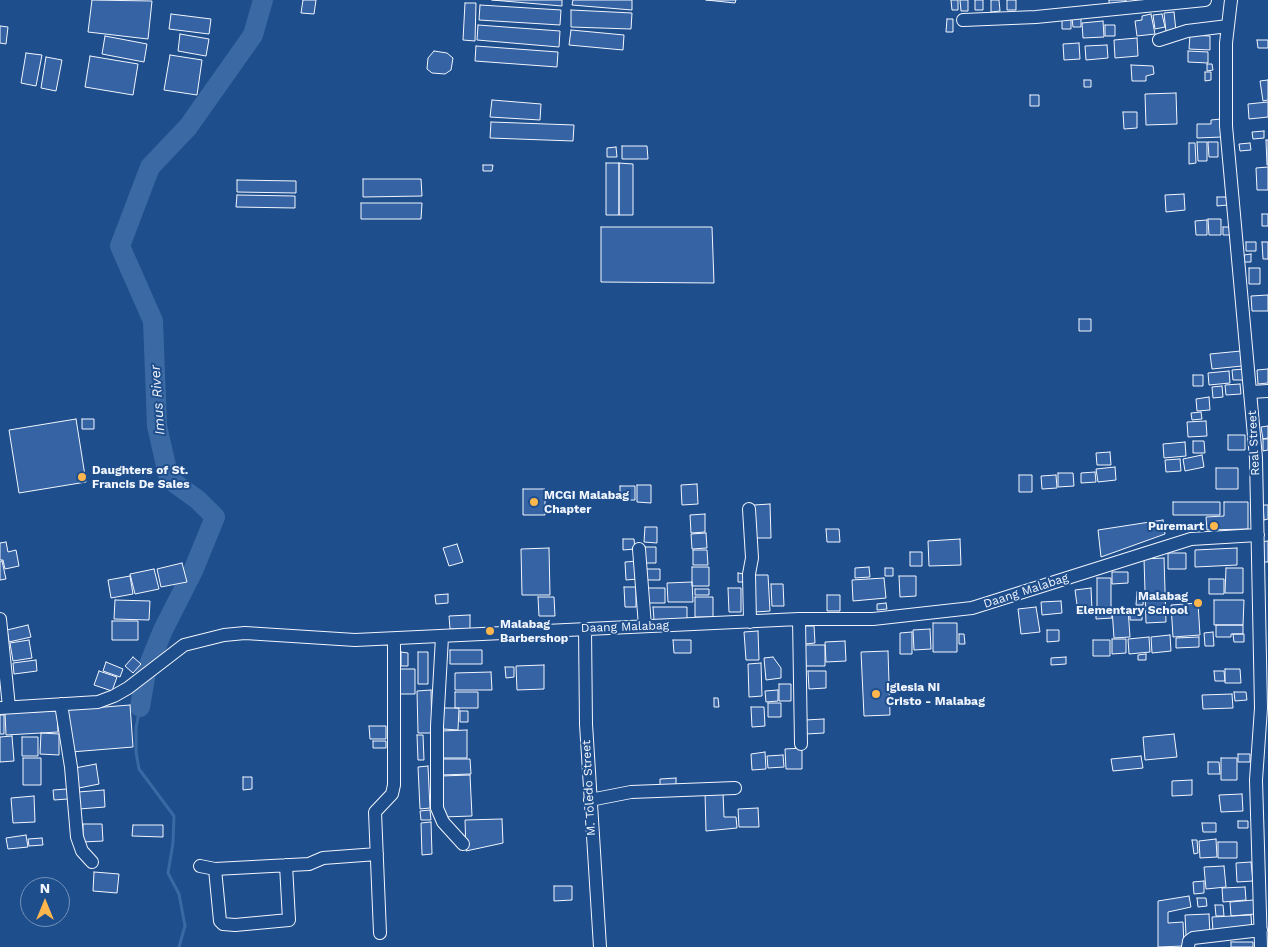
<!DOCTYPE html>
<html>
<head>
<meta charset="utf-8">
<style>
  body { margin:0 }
  #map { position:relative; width:1268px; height:947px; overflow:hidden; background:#1f4e8c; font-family:"Work Sans",sans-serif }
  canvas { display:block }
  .north { position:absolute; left:20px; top:877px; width:50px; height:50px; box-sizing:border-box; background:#1f4e8c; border:1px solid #7391ba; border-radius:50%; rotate:0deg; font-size:14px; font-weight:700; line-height:20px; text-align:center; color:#f2f6ff }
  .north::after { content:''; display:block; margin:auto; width:18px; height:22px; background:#ffb74d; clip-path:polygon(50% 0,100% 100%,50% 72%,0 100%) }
</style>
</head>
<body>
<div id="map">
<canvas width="1268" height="947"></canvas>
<div class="north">N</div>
</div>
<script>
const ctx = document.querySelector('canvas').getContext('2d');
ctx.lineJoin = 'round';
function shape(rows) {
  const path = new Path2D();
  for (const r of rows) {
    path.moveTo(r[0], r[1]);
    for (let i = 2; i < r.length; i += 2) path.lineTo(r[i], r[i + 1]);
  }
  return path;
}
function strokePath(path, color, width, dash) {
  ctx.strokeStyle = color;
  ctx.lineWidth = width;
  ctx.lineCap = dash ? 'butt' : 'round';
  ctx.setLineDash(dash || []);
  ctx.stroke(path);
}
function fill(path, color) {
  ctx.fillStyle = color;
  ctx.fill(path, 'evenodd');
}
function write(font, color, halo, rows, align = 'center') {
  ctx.font = font + ' "Work Sans",sans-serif';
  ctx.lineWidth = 4;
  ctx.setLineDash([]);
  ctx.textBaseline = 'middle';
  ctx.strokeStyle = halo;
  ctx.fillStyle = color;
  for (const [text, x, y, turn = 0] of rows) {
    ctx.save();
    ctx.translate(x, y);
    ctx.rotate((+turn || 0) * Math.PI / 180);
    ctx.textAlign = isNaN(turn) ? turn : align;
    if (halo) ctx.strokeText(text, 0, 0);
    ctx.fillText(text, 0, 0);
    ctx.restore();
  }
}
const stream = shape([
  [140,707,136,728,136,752,139,769,174,816,173,843,168,873,179,894,185,926,179,947]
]);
const river = shape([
  [140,707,146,672,163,630,193,571,215,517,198,500,169,479,157,426,153,321,120,246,150,167,188,127,253,35,263,0]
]);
const building = shape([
  [92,0,152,1,148,39,88,32,92,0],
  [303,0,316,0,314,14,301,13,303,0],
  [492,0,562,0,562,6,492,0],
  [573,0,632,0,632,10,572,5,573,0],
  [706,0,736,0,735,3,706,0],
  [951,0,958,0,958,10,952,10,951,0],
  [960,0,968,0,968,11,961,11,960,0],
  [975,0,983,0,983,10,975,10,975,0],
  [991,0,999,0,1000,11,991,12,991,0],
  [1007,0,1016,0,1016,10,1007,10,1007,0],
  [1109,0,1126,0,1126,7,1109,7,1109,0],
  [465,3,476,3,475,41,463,40,465,3],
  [480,5,561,10,560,25,479,20,480,5],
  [571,10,632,13,631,29,571,27,571,10],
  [1174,12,1176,31,1166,32,1164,13,1174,12],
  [171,14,211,19,209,34,169,29,171,14],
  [1151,14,1155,34,1137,36,1135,21,1142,20,1142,16,1151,14],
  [1162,14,1165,27,1155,29,1153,15,1162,14],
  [1081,17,1081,27,1073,27,1072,18,1081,17],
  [947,19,953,19,953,32,946,32,947,19],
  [1062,19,1071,19,1071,29,1062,29,1062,19],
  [1103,21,1104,37,1083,38,1082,23,1103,21],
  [478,25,560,31,559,47,477,40,478,25],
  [1105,25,1115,25,1115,36,1105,36,1105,25],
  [0,26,8,27,6,44,0,43,0,26],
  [571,30,624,35,623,50,569,45,571,30],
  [180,34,209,39,206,56,178,51,180,34],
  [1190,35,1210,36,1210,50,1189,49,1190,35],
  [105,36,147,44,144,62,102,54,105,36],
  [1137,38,1138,56,1115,58,1114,40,1137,38],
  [1257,40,1268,40,1268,48,1258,48,1257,40],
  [1079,43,1080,59,1064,60,1063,44,1079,43],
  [1107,45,1108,58,1086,60,1085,46,1107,45],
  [476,46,558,52,557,67,475,61,476,46],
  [434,51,447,53,453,58,451,70,445,74,432,73,427,69,428,58,434,51],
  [1188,51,1208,52,1208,63,1188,62,1188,51],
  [26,53,42,55,36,86,21,83,26,53],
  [170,55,202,60,197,95,164,90,170,55],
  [90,56,138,64,133,95,85,87,90,56],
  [46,57,62,60,56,91,41,88,46,57],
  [1207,64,1212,64,1213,70,1207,71,1207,64],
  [1131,65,1153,66,1154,74,1146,76,1146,81,1132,81,1131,65],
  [1205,72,1211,72,1211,80,1205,81,1205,72],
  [1084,80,1091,80,1091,87,1084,87,1084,80],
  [1268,80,1268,100,1263,101,1260,81,1268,80],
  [1176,93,1177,124,1146,125,1145,94,1176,93],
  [1030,95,1039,95,1039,106,1030,106,1030,95],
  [492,100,541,104,540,120,490,117,492,100],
  [1268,102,1268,117,1249,119,1248,104,1268,102],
  [1123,112,1137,112,1137,128,1124,129,1123,112],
  [1221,119,1222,137,1197,138,1197,124,1211,124,1211,120,1221,119],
  [491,122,574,125,573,141,490,138,491,122],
  [1264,131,1264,138,1253,139,1252,132,1264,131],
  [1266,140,1268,140,1268,165,1267,165,1266,140],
  [1197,142,1207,142,1207,161,1198,161,1197,142],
  [1208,142,1218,142,1218,157,1209,157,1208,142],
  [1189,143,1195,143,1196,163,1189,164,1189,143],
  [1250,143,1251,150,1240,151,1239,144,1250,143],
  [622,146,647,146,648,159,622,159,622,146],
  [616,147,617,157,607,157,607,148,616,147],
  [606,163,619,163,619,215,606,215,606,163],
  [619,163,633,164,633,215,619,215,619,163],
  [483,165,493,165,492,171,483,171,483,165],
  [1268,167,1268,190,1257,190,1256,168,1268,167],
  [363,179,421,179,422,196,363,197,363,179],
  [237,180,296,181,296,193,237,192,237,180],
  [1184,194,1185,210,1166,212,1165,195,1184,194],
  [237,195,295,196,295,208,236,207,237,195],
  [1217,197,1226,197,1227,205,1217,206,1217,197],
  [361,203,422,203,421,219,361,219,361,203],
  [1262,214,1268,214,1268,226,1262,226,1262,214],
  [1208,219,1221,219,1221,235,1209,235,1208,219],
  [1207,220,1207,235,1196,235,1195,221,1207,220],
  [601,227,712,227,714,283,601,282,601,227],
  [1223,227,1230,227,1231,235,1223,235,1223,227],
  [1246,242,1256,242,1256,251,1246,251,1246,242],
  [1262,242,1268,242,1268,259,1263,259,1262,242],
  [1251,254,1251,262,1244,262,1244,255,1251,254],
  [1249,268,1260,268,1260,284,1249,284,1249,268],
  [1268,295,1268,311,1252,311,1251,296,1268,295],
  [1079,319,1091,319,1091,331,1079,331,1079,319],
  [1241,351,1242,366,1212,369,1210,354,1241,351],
  [1244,369,1244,380,1233,380,1232,370,1244,369],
  [1268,369,1268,383,1258,384,1257,370,1268,369],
  [1229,371,1230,383,1209,385,1208,373,1229,371],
  [1193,375,1203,375,1203,386,1193,386,1193,375],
  [1240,384,1241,394,1226,395,1225,385,1240,384],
  [1222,386,1223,397,1213,398,1212,387,1222,386],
  [1209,397,1210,410,1197,411,1196,399,1209,397],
  [1201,412,1202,419,1192,420,1191,413,1201,412],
  [76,419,86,482,19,493,9,430,76,419],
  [82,419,94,419,94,429,82,429,82,419],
  [1206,421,1207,436,1188,437,1187,422,1206,421],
  [1268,426,1268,438,1263,439,1261,427,1268,426],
  [1228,435,1245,435,1245,450,1228,450,1228,435],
  [1263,439,1268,439,1268,450,1263,451,1263,439],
  [1193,441,1204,441,1205,453,1193,453,1193,441],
  [1185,442,1186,456,1164,458,1163,444,1185,442],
  [1110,452,1111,465,1097,465,1096,453,1110,452],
  [1202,455,1204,467,1185,471,1183,459,1202,455],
  [1180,459,1181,471,1166,472,1165,460,1180,459],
  [1115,467,1116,480,1098,482,1096,469,1115,467],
  [1216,468,1238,468,1238,489,1216,489,1216,468],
  [1095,472,1096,482,1081,483,1081,473,1095,472],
  [1058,473,1073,473,1074,486,1058,487,1058,473],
  [1019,475,1032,475,1032,492,1019,492,1019,475],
  [1056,475,1057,488,1042,489,1041,476,1056,475],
  [697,484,698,504,682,505,681,485,697,484],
  [637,485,651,485,651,503,637,502,637,485],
  [620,486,635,486,635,500,620,500,620,486],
  [523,489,545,489,545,515,523,515,523,489],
  [1173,502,1220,502,1220,515,1173,515,1173,502],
  [1224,502,1248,502,1248,529,1207,530,1206,517,1224,516,1224,502],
  [770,504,771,538,754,538,754,505,770,504],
  [1263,505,1268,505,1268,519,1264,520,1263,505],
  [705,514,705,532,691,533,690,515,705,514],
  [1163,520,1165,534,1101,557,1098,530,1163,520],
  [645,527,657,527,657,543,644,542,645,527],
  [826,529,839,529,840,542,827,542,826,529],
  [706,533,707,548,692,549,691,534,706,533],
  [623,539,634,539,635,549,623,550,623,539],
  [960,539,961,565,929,566,928,541,960,539],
  [1268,541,1268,562,1261,562,1260,542,1268,541],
  [6,542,8,552,16,550,19,566,5,569,3,560,0,560,0,543,6,542],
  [457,544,463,562,449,566,443,548,457,544],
  [645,547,656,547,656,563,645,563,645,547],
  [549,548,550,595,522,595,521,549,549,548],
  [1237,548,1237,565,1195,567,1195,550,1237,548],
  [693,550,707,550,708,565,693,565,693,550],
  [910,552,922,552,922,566,910,566,910,552],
  [1168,553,1186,553,1186,569,1168,569,1168,553],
  [1164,558,1166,622,1146,623,1144,559,1164,558],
  [2,561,6,579,0,580,0,562,2,561],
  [637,561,638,579,626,580,625,562,637,561],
  [182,563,187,582,161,587,157,569,182,563],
  [692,567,709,567,709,586,692,586,692,567],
  [869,567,870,577,855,578,855,568,869,567],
  [885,568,893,568,893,576,885,576,885,568],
  [1226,568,1243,568,1243,593,1225,593,1226,568],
  [154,569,159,589,135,594,130,574,154,569],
  [646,569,660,569,660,580,647,580,646,569],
  [1112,572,1128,572,1128,583,1112,584,1112,572],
  [738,573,744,574,744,582,738,582,738,573],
  [753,575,768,575,770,611,755,612,753,575],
  [130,576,133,594,111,598,108,580,130,576],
  [899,576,916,576,916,596,900,597,899,576],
  [884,578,886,598,853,601,852,580,884,578],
  [1097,578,1111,578,1111,609,1097,609,1097,578],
  [1209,579,1224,579,1224,594,1209,594,1209,579],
  [692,582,693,602,668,602,667,583,692,582],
  [771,584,783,584,784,606,772,606,771,584],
  [624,587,636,587,636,607,625,607,624,587],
  [647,588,665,588,665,603,647,603,647,588],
  [728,588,741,588,741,612,729,612,728,588],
  [1091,588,1092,610,1078,612,1075,590,1091,588],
  [695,589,709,589,709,595,695,595,695,589],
  [1137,592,1144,592,1143,605,1136,605,1137,592],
  [448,594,448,603,436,604,435,595,448,594],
  [827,595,840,595,840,611,827,611,827,595],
  [538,597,554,597,555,616,539,616,538,597],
  [695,597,713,597,713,617,695,617,695,597],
  [115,600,150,601,149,620,114,619,115,600],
  [1214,600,1244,600,1243,625,1214,625,1214,600],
  [1061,601,1062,613,1042,615,1041,602,1061,601],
  [886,603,887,609,877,610,877,604,886,603],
  [1198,603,1200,635,1173,637,1171,605,1198,603],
  [653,607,687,607,687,619,654,620,653,607],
  [1036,607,1040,632,1021,634,1018,609,1036,607],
  [1128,608,1130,637,1114,638,1112,609,1128,608],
  [1111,609,1112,618,1096,619,1096,611,1111,609],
  [1130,609,1142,609,1142,620,1130,620,1130,609],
  [470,615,470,629,450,629,449,616,470,615],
  [112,621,138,621,138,640,112,640,112,621],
  [933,623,957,623,957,652,933,652,933,623],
  [28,625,31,637,9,642,7,630,28,625],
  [1216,625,1243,625,1243,634,1231,634,1231,637,1216,637,1216,625],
  [804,626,814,626,815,643,805,644,804,626],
  [930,629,931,649,914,650,913,630,930,629],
  [1047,630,1059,630,1059,641,1047,642,1047,630],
  [758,631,759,660,746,660,744,632,758,631],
  [912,632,912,654,900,654,900,633,912,632],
  [1213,632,1214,646,1205,646,1204,633,1213,632],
  [959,634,964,634,965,644,959,644,959,634],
  [1233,634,1244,634,1244,642,1234,642,1233,634],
  [1170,635,1171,651,1152,653,1151,637,1170,635],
  [1149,637,1150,652,1129,654,1128,639,1149,637],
  [1199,637,1199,647,1176,648,1176,638,1199,637],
  [1112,639,1126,639,1126,653,1112,654,1112,639],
  [29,640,32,658,13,661,10,643,29,640],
  [673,640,691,640,691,653,674,653,673,640],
  [1093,640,1110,640,1110,656,1093,656,1093,640],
  [845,641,846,661,826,662,825,642,845,641],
  [805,645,825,645,825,666,806,666,805,645],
  [450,650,482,650,482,664,450,664,450,650],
  [888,651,890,715,864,716,861,652,888,651],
  [401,652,408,653,408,666,401,666,401,652],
  [418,652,428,652,428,684,418,684,418,652],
  [1146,654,1146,660,1138,660,1138,655,1146,654],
  [133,657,141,664,133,673,125,666,133,657],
  [773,657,781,668,781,678,766,680,764,658,773,657],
  [1066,657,1066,664,1051,665,1051,658,1066,657],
  [36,660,37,671,14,674,13,663,36,660],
  [106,662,123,669,120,677,103,671,106,662],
  [761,663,762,696,749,697,748,664,761,663],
  [544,665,544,689,517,690,516,666,544,665],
  [505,667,514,667,514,677,506,678,505,667],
  [399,669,415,669,415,694,399,694,399,669],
  [1225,669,1240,669,1241,683,1225,683,1225,669],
  [99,671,117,677,112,691,94,685,99,671],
  [808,671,826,671,826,688,809,689,808,671],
  [1214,671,1224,671,1225,681,1215,681,1214,671],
  [491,672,492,690,455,690,455,673,491,672],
  [779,684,791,684,791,701,779,701,779,684],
  [431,690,432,733,418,733,417,691,431,690],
  [778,690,778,701,766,702,765,691,778,690],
  [455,692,478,692,478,708,455,708,455,692],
  [1234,692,1246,692,1247,700,1235,701,1234,692],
  [1232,694,1233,708,1203,709,1202,695,1232,694],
  [714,698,718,698,719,707,714,707,714,698],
  [768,703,781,703,781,717,768,717,768,703],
  [130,705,133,747,71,752,67,710,130,705],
  [751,707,764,707,765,726,752,727,751,707],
  [444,708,459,708,458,730,443,729,444,708],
  [57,711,58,732,6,735,5,713,57,711],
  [460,711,468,711,468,722,460,722,460,711],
  [0,715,4,715,4,734,0,734,0,715],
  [824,719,824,733,806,734,805,720,824,719],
  [369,726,386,726,386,739,370,739,369,726],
  [467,730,467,758,441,758,441,731,467,730],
  [41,733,59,734,59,755,40,754,41,733],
  [1174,734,1177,757,1145,760,1143,737,1174,734],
  [417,735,423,735,424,760,418,760,417,735],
  [12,736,14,761,0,762,0,737,12,736],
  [22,737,38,737,38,756,22,756,22,737],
  [373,741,386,741,386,748,373,748,373,741],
  [802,748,802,769,786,769,785,749,802,748],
  [765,752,766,769,752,770,751,754,765,752],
  [1238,754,1250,754,1250,762,1238,762,1238,754],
  [783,755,784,767,768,768,767,756,783,755],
  [1141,756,1143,768,1113,771,1111,759,1141,756],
  [23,758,41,758,41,785,23,785,23,758],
  [1221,758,1237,758,1237,780,1221,780,1221,758],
  [441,759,470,759,471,774,441,775,441,759],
  [1208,762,1219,762,1220,774,1208,774,1208,762],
  [96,764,99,784,79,788,75,768,96,764],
  [428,766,430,808,420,809,418,767,428,766],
  [470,775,472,816,443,817,441,776,470,775],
  [243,777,252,777,252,789,243,790,243,777],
  [676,778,676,786,660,787,660,779,676,778],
  [1192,780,1192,795,1172,796,1172,781,1192,780],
  [67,789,68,799,54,800,53,790,67,789],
  [104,790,105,807,79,809,78,792,104,790],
  [705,792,723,792,724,817,736,817,737,828,706,831,705,792],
  [1242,794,1243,811,1221,812,1219,795,1242,794],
  [34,796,35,822,13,823,11,798,34,796],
  [758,808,759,827,739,827,738,809,758,808],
  [430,810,431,820,421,820,420,811,430,810],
  [502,819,503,843,466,851,465,820,502,819],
  [1238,821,1248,821,1248,828,1238,828,1238,821],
  [431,822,432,854,422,855,421,823,431,822],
  [1202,823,1216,823,1216,832,1203,832,1202,823],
  [83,824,102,824,103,841,83,842,83,824],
  [133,825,163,825,163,837,132,836,133,825],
  [26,835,28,847,8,849,6,838,26,835],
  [42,838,43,845,29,846,28,839,42,838],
  [1216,839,1217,857,1200,858,1199,841,1216,839],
  [1192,840,1197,840,1198,853,1194,854,1192,840],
  [1218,842,1237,842,1237,858,1218,858,1218,842],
  [1251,862,1253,881,1237,882,1236,863,1251,862],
  [1224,866,1226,887,1206,889,1204,867,1224,866],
  [94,872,119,874,117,893,93,891,94,872],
  [1204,881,1204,893,1194,894,1193,882,1204,881],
  [554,886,572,886,572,900,554,901,554,886],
  [1245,887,1246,900,1223,902,1222,888,1245,887],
  [1189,896,1191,907,1168,912,1168,923,1183,922,1184,946,1158,947,1158,901,1189,896],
  [1197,898,1206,898,1207,906,1198,907,1197,898],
  [1254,900,1255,914,1231,916,1230,902,1254,900],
  [1215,905,1223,905,1224,916,1216,916,1215,905],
  [1209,914,1210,934,1186,935,1185,915,1209,914],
  [1251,915,1252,930,1213,932,1212,917,1251,915],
  [1231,942,1253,942,1253,947,1231,947,1231,942]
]);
const minor = shape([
  [1231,0,1226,43,1226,126,1256,458,1261,708,1256,780,1261,947],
  [963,20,1036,17,1205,0],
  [1159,40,1187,31,1228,26],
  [1251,392,1268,391],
  [749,509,752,558,749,574,750,622],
  [639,549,645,626],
  [0,619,9,707],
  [799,619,801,744],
  [585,629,586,724,600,947],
  [442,637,437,726,437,808,443,822,463,844],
  [61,704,71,767,77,837,82,851,92,862],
  [0,708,98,702,114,696,128,688,184,645,224,635,245,633,355,640,799,619,873,619,972,608,1191,539,1258,535],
  [590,800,631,792,735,788],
  [200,866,215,869,309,864,323,858,377,854],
  [215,869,220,921,223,924,235,925,289,920,286,865],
  [380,933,375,812,392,794,394,785,394,639],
  [1188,947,1189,941,1193,938,1261,930]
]);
const markers = [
  [82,477,5,"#ffb74d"],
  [534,502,5,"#ffb74d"],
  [1214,526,5,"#ffb74d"],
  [1198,603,5,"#ffb74d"],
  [490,631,5,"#ffb74d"],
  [876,694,5,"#ffb74d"]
];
const streetNames = [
  ["Real Street",1254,443,-93],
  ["Daang Malabag",1026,591,-18],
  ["Daang Malabag",625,627,-2],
  ["M. Toledo Street",589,788,-93]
];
const poiNames = [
  ["Daughters of St.",92,470],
  ["Francis De Sales",92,484],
  ["MCGI Malabag",544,495],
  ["Chapter",544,509],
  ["Puremart",1204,526,"right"],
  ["Malabag",1188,596,"right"],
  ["Elementary School",1188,610,"right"],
  ["Malabag",500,624],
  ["Barbershop",500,638],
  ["Iglesia Ni",886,687],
  ["Cristo - Malabag",886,701]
];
const waterNames = [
  ["Imus River",158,400,-94]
];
strokePath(stream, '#3b69a3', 3);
strokePath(river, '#3b69a3', 20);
fill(building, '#3563a3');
strokePath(building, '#f2f6ff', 1);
strokePath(minor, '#f2f6ff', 14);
strokePath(minor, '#1f4e8c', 12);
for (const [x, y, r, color] of markers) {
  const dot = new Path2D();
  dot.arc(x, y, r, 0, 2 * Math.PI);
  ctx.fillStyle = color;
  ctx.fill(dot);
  strokePath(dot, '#1f4e8c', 2);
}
write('12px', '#f2f6ff', '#1f4e8c', streetNames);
write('bold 12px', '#f2f6ff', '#1f4e8c', poiNames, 'left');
write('italic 14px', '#f2f6ff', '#1f4e8c', waterNames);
</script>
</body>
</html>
